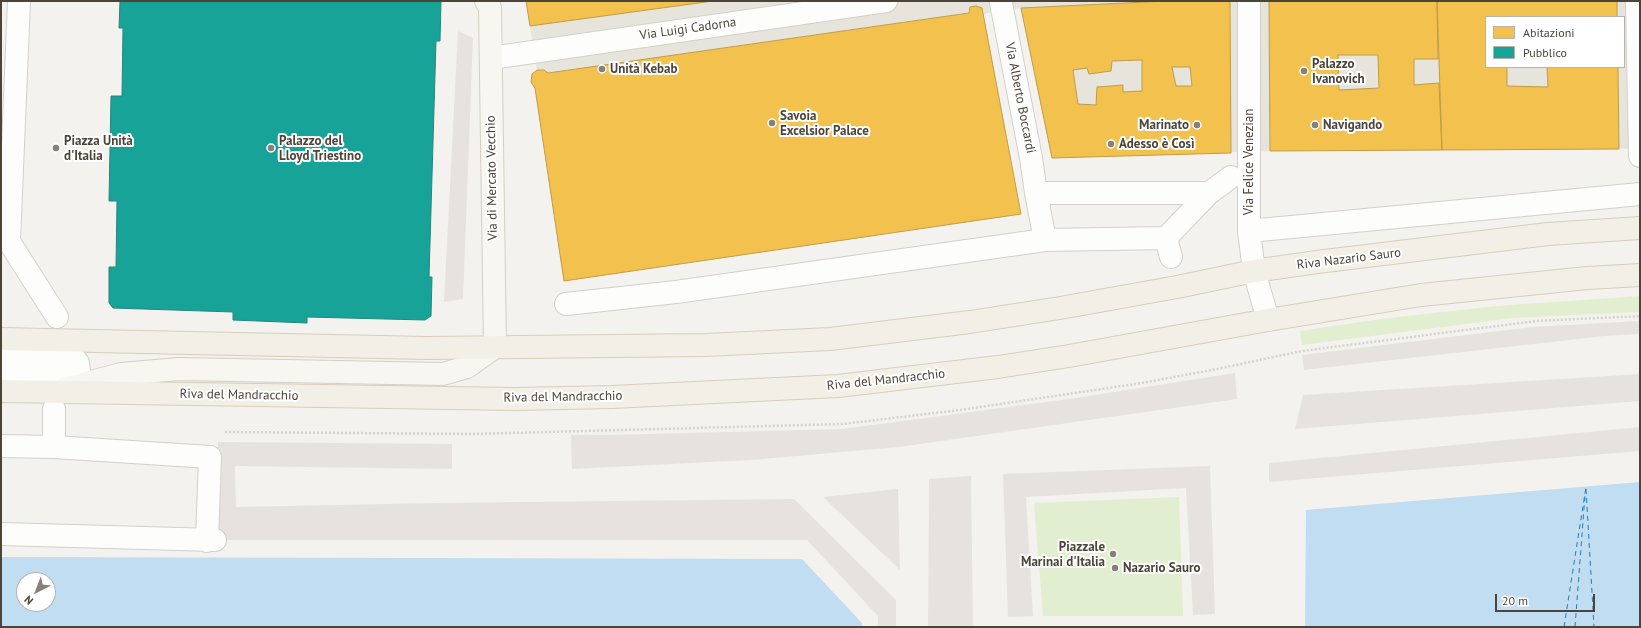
<!DOCTYPE html>
<html>
<head>
<meta charset="utf-8">
<style>
  body { margin:0 }
  #map { position:relative; width:1641px; height:628px; overflow:hidden; background:#f4f2ee; font-family:"PT Sans",sans-serif }
  canvas { display:block }
  .frame { position:absolute; inset:0; border:2px solid #4b4439; pointer-events:none }
  .legend { position:absolute; left:1485px; top:16px; width:140px; height:52px; box-sizing:border-box; background:#fff; border:1px solid #b7b4b0; margin:0; padding:5px 7px; list-style:none; font-size:12px; color:#4b4439 }
  .legend li { display:flex; align-items:center; gap:8px; height:20px }
  .legend b { width:20px; border:1px solid #b7b4b0 }
  .north { position:absolute; left:16px; top:572px; width:40px; height:40px; box-sizing:border-box; background:#fff; border:1px solid #b7b4b0; border-radius:50%; rotate:222deg; font-size:11px; font-weight:700; line-height:16px; text-align:center; color:#4b4439 }
  .north::after { content:''; display:block; margin:auto; width:14px; height:18px; background:#868178; clip-path:polygon(50% 0,100% 100%,50% 72%,0 100%) }
  .scale { position:absolute; left:1495px; top:594px; width:100px; height:18px; box-sizing:border-box; border:2px solid #4b4439; border-top:0; padding-left:5px; font-size:12px; line-height:14px; white-space:nowrap; color:#4b4439; -webkit-text-stroke:3px #fff; paint-order:stroke }
</style>
</head>
<body>
<div id="map">
<canvas width="1641" height="628"></canvas>
<div class="frame"></div>
<ul class="legend">
<li><b style="height:11px;background:#f2c14e"></b>Abitazioni</li>
<li><b style="height:11px;background:#17a398"></b>Pubblico</li>
</ul>
<div class="north">N</div>
<div class="scale">20 m</div>
</div>
<script>
const ctx = document.querySelector('canvas').getContext('2d');
ctx.lineJoin = 'round';
function fill(path, color) {
  ctx.fillStyle = color;
  ctx.fill(path, 'evenodd');
}
function shape(rows) {
  const path = new Path2D();
  for (const r of rows) {
    path.moveTo(r[0], r[1]);
    for (let i = 2; i < r.length; i += 2) path.lineTo(r[i], r[i + 1]);
  }
  return path;
}
function strokePath(path, color, width, dash) {
  ctx.strokeStyle = color;
  ctx.lineWidth = width;
  ctx.lineCap = dash ? 'butt' : 'round';
  ctx.setLineDash(dash || []);
  ctx.stroke(path);
}
function write(font, color, halo, rows, align = 'center') {
  ctx.font = font + ' "PT Sans",sans-serif';
  ctx.lineWidth = 4;
  ctx.setLineDash([]);
  ctx.textBaseline = 'middle';
  ctx.strokeStyle = halo;
  ctx.fillStyle = color;
  for (const [text, x, y, turn = 0] of rows) {
    ctx.save();
    ctx.translate(x, y);
    ctx.rotate((+turn || 0) * Math.PI / 180);
    ctx.textAlign = isNaN(turn) ? turn : align;
    if (halo) ctx.strokeText(text, 0, 0);
    ctx.fillText(text, 0, 0);
    ctx.restore();
  }
}
const residential = shape([
  [526,1,1640,1,1640,148,1619,149,1270,151,1052,158,1021,8,983,14,982,8,976,6,970,7,969,13,548,73,544,70,537,70],
  [1486,17,1624,17,1624,67,1486,67]
]);
const green = shape([
  [1640,296,1640,312,1513,318,1302,345,1300,331,1381,319,1497,306],
  [1179,497,1183,616,1043,616,1034,503]
]);
const parking = shape([
  [458,31,473,38,463,299,444,302],
  [1640,321,1640,334,1604,336,1304,370,1302,355,1532,327],
  [1235,373,1237,399,899,447,751,460,572,469,571,435,610,435,842,429,1069,399],
  [1640,374,1640,401,1295,429,1303,395],
  [1640,427,1640,451,1269,482,1269,463],
  [218,442,452,444,452,469,235,466,236,507,436,503,794,499,896,600,896,627,878,627,878,616,807,540,215,540],
  [1210,466,1215,614,1193,615,1186,488,1026,497,1033,616,1008,617,1003,474],
  [971,476,973,627,928,627,929,479],
  [898,489,900,570,823,497]
]);
const water = shape([
  [1640,482,1640,627,1305,627,1306,510],
  [1,557,802,559,862,623,862,627,1,627],
  [24,580,48,580,48,604,24,604]
]);
const homes = shape([
  [526,1,713,1,530,26,526,1],
  [1167,1,1230,1,1231,153,1052,158,1021,8,1167,1],
  [1142,60,1142,91,1123,92,1123,85,1097,87,1096,105,1078,104,1073,70,1087,68,1089,74,1111,71,1112,61,1142,60],
  [1172,67,1190,67,1192,86,1176,86,1172,67],
  [1269,1,1437,1,1438,59,1414,59,1414,85,1439,83,1442,150,1270,151,1269,1],
  [1338,55,1378,55,1379,88,1339,90,1338,55],
  [1437,1,1617,1,1617,17,1486,17,1486,67,1507,67,1507,86,1548,87,1547,67,1618,67,1619,149,1442,150,1437,1],
  [976,6,982,8,1021,214,564,281,535,88,531,82,532,74,537,70,544,70,548,73,969,13,970,7,976,6]
]);
const public = shape([
  [120,1,441,1,440,41,436,41,429,277,432,277,431,316,425,320,307,317,307,323,233,320,233,312,113,308,109,303,109,267,116,267,117,201,109,201,111,96,122,96,123,28,119,28,120,1]
]);
const ferry = shape([
  [1586,489,1594,627],
  [1564,627,1586,487],
  [1575,627,1585,495]
]);
const path = shape([
  [225,432,473,434,843,424,960,410,1142,383,1217,369,1302,351,1536,321,1640,316]
]);
const pedestrian = shape([
  [1001,3,1031,158,1036,193],
  [1036,193,1209,193,1166,238,1045,240,1036,193],
  [1209,193,1231,177],
  [1,229,57,317],
  [1166,238,1171,257],
  [1,240,9,241,19,1],
  [566,304,676,292,1045,240],
  [1,359,76,360,78,363,79,372,75,374,1,373],
  [1,446,54,447,210,457,207,541],
  [54,447,54,409],
  [1,534,215,540]
]);
const minor = shape([
  [1637,1,1640,156],
  [491,58,886,1],
  [1249,231,1640,194]
]);
const tertiary = shape([
  [1249,1,1249,231,1254,271,1268,320]
]);
const secondary = shape([
  [65,389,121,374,179,369,443,374,467,367,495,347,490,8,486,1]
]);
const primary = shape([
  [1,339,427,348,706,345,830,339,970,322,1060,308,1177,287,1254,271,1317,262,1548,234,1640,228],
  [1,391,514,399,612,397,838,386,998,367,1069,356,1268,320,1421,295,1587,278,1640,275]
]);
const markers = [
  [602,69,4,"#868178"],
  [1304,71,4,"#868178"],
  [772,123,4,"#868178"],
  [1197,125,4,"#868178"],
  [1315,125,4,"#868178"],
  [1111,144,4,"#868178"],
  [56,148,4,"#868178"],
  [271,148,4,"#868178"],
  [1113,554,4,"#868178"],
  [1115,568,4,"#868178"]
];
const streetNames = [
  ["Via Luigi Cadorna",688,29,-8],
  ["Via Alberto Boccardi",1020,98,79],
  ["Via Felice Venezian",1249,162,-90],
  ["Via di Mercato Vecchio",492,178,-91],
  ["Riva Nazario Sauro",1349,259,-7],
  ["Riva del Mandracchio",886,380,-6],
  ["Riva del Mandracchio",239,395,1],
  ["Riva del Mandracchio",563,397,-1]
];
const poiNames = [
  ["Palazzo",1312,64],
  ["Ivanovich",1312,79],
  ["Unità Kebab",610,69],
  ["Savoia",780,116],
  ["Excelsior Palace",780,131],
  ["Marinato",1189,125,"right"],
  ["Navigando",1323,125],
  ["Piazza Unità",64,141],
  ["d'Italia",64,156],
  ["Palazzo del",279,141],
  ["Lloyd Triestino",279,156],
  ["Adesso è Così",1119,144],
  ["Piazzale",1105,547,"right"],
  ["Marinai d'Italia",1105,562,"right"],
  ["Nazario Sauro",1123,568]
];
fill(residential, '#e7e4dc');
fill(green, '#e1eecf');
fill(parking, '#e6e3df');
fill(water, '#c0ddf1');
fill(homes, '#f2c14e');
strokePath(homes, '#c09c48', 1);
fill(public, '#17a398');
strokePath(public, '#27867c', 1);
strokePath(ferry, '#2e7ab2', 1, [5, 4]);
strokePath(pedestrian, '#d2d0cb', 24);
strokePath(minor, '#d2d0cb', 24);
strokePath(tertiary, '#d2d0cb', 24);
strokePath(secondary, '#d3cfc5', 24);
strokePath(primary, '#d6cebb', 24);
strokePath(path, '#d3d2cc', 2.5, [2, 2]);
strokePath(pedestrian, '#fdfdfc', 22);
strokePath(minor, '#fdfdfc', 22);
strokePath(tertiary, '#fdfdfc', 22);
strokePath(secondary, '#f7f6f1', 22);
strokePath(primary, '#f2efe6', 22);
for (const [x, y, r, color] of markers) {
  const dot = new Path2D();
  dot.arc(x, y, r, 0, 2 * Math.PI);
  ctx.fillStyle = color;
  ctx.fill(dot);
  strokePath(dot, '#fff', 1.5);
}
write('13px', '#4b4439', '#fff', streetNames);
write('bold 13px', '#4b4439', '#fff', poiNames, 'left');
</script>
</body>
</html>
